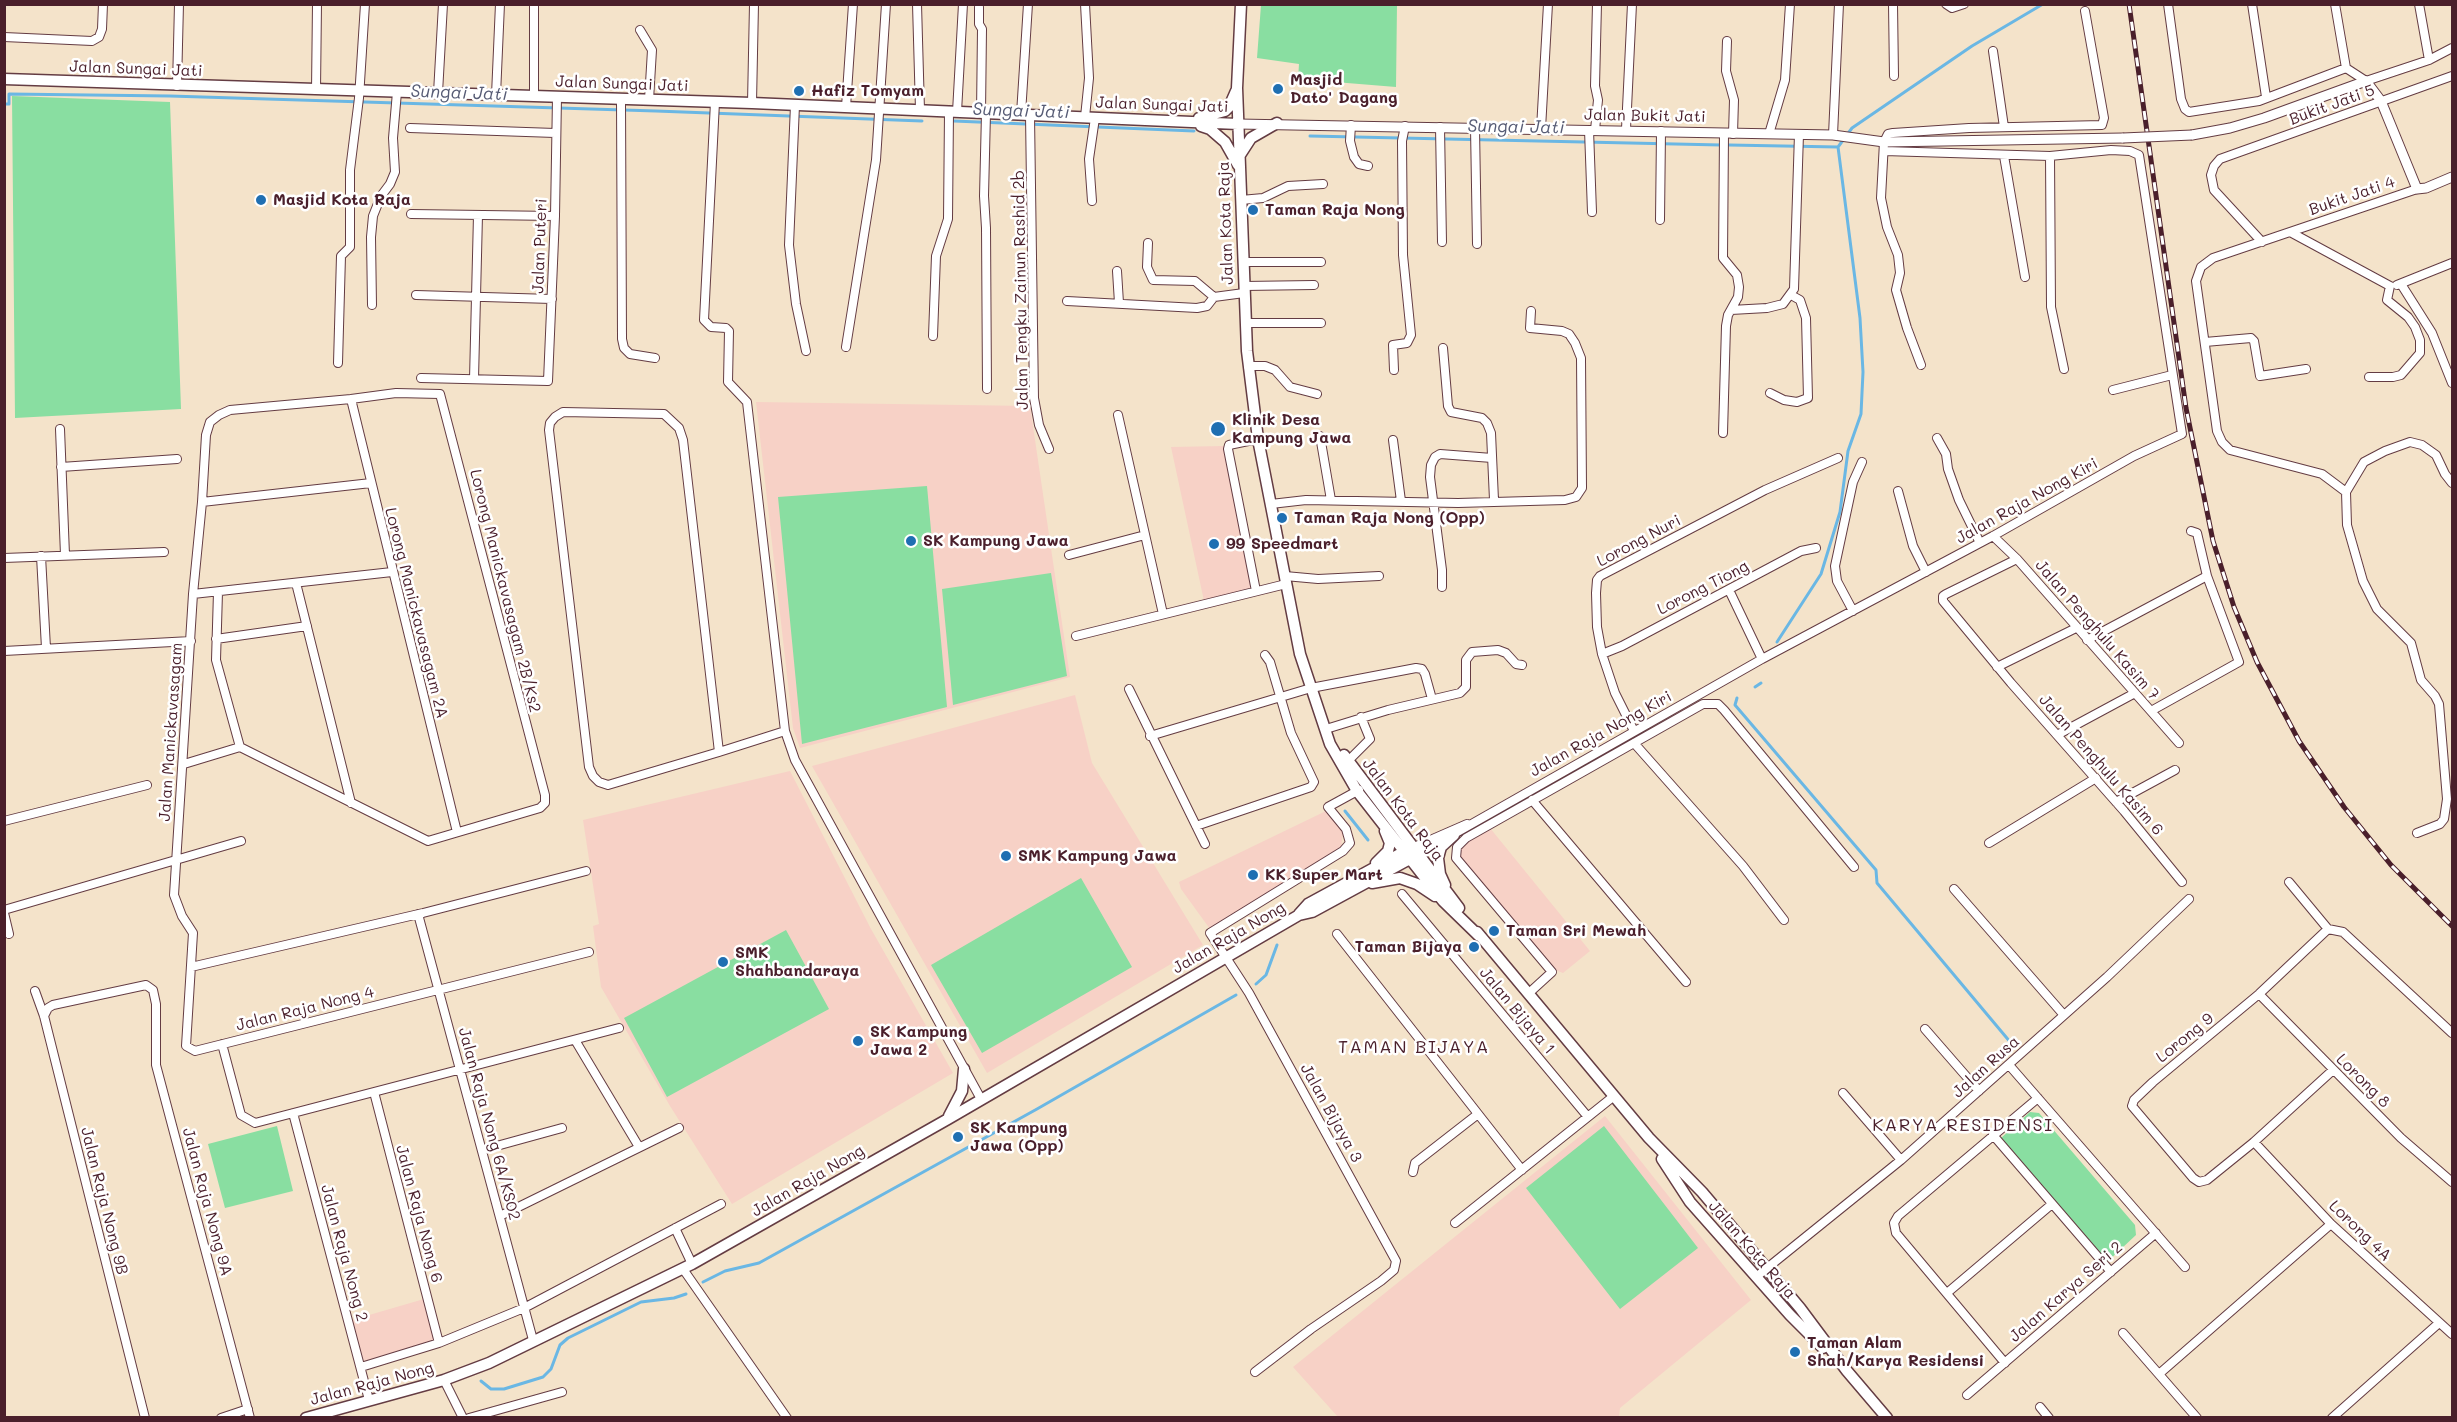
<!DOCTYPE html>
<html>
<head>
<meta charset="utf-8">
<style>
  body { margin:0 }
  #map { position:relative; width:2457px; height:1422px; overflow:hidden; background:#f4e3ca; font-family:Mali,sans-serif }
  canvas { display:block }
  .frame { position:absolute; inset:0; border:6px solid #4a1f2b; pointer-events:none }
</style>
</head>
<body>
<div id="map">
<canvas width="2457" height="1422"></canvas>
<div class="frame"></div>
</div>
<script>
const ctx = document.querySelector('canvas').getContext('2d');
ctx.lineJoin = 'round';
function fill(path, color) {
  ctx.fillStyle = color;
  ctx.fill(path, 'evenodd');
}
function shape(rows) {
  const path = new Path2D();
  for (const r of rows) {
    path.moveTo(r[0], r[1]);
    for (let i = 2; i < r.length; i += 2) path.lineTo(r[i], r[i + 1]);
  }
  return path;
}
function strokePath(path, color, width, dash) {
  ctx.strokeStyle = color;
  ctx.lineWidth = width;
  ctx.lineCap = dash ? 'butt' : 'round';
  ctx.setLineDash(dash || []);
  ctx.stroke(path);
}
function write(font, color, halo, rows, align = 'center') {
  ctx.font = font + ' Mali,sans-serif';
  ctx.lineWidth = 5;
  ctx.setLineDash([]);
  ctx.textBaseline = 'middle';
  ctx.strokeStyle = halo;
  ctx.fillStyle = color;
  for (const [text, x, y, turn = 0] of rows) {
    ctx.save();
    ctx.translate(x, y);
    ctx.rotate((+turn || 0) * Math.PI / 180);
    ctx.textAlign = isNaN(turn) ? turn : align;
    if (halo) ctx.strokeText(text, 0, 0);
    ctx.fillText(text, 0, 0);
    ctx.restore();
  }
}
const built = shape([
  [756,402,1030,406,1070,677,800,748,793,728],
  [1224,446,1252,588,1204,601,1171,447],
  [1075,695,1092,763,1203,945,987,1073,812,766],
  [790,771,871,929,953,1073,732,1204,670,1106,601,987,593,926,599,924,583,820],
  [1326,811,1343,831,1341,849,1210,929,1181,889,1179,882],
  [1490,828,1590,951,1563,973,1555,970,1459,857,1460,849,1463,844],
  [1605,1116,1751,1300,1620,1408,1619,1417,1338,1417,1293,1367],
  [424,1299,435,1340,364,1362,352,1320]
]);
const green = shape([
  [1261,5,1397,5,1396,87,1298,79,1299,64,1257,58],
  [12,96,170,102,181,409,15,418],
  [927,486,947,707,802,744,778,497],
  [1051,573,1067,676,953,705,942,589],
  [1081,878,1132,967,982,1053,931,965],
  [786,930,829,1009,667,1097,624,1018],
  [2030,1112,2039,1113,2135,1225,2136,1235,2106,1263,2000,1139],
  [277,1126,293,1191,225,1208,208,1144],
  [1604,1126,1698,1248,1620,1309,1526,1188]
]);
const stream = shape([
  [4,104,9,104,9,94,170,96,656,111,922,121],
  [954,121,1194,131],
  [1310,136,1721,145],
  [1729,145,1838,147],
  [1838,147,1852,128,1972,46,2043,4],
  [1777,642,1821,574,1840,512,1848,451,1861,414,1863,372,1860,318,1838,147],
  [1755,687,1761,683],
  [1737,698,1735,705,1876,870,1877,883,2011,1043],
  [1345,811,1368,840],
  [1256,984,1266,975,1277,945],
  [703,1282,725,1271,759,1263,1037,1109,1236,995],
  [481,1381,491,1389,504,1389,543,1377,551,1369,560,1345,568,1338,641,1302,674,1298,686,1294]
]);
const minor = shape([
  [534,4,534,96],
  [917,4,920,110],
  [1893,4,1894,76],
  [1946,4,1952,8,1964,4],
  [2168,4,2181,99,2185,109,2189,112,2259,101,2346,68],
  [2252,4,2266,97],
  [2335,4,2346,68,2366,81,2429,60,2452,48],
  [2419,4,2429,60],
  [979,7,979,24,982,29,981,113],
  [640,30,652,50,649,100],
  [4,37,92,41,99,37,102,29,103,4],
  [1727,41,1726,71,1734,100,1733,134],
  [1993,51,2004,127],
  [177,86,179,4],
  [316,90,317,4],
  [438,93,443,4],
  [496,95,500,4],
  [621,99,622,339,624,348,630,354,655,358],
  [715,102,704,320,711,327,726,328,729,331,728,382,747,402,785,731,795,760,981,1099],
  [752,103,754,4],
  [795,105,789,245,796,304,806,351],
  [846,107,853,4],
  [957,112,963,4],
  [986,113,984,196,986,228,987,389],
  [1021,114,1028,4],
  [1030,115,1034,398,1039,425,1049,449],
  [1085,117,1089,78,1085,4],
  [1351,125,1350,141,1354,157,1359,164,1368,166],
  [1440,127,1442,242],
  [410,128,555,133],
  [1475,128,1477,244],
  [1541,129,1548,4],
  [1626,129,1632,4],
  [1589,130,1592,212],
  [1595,130,1598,100,1595,86,1597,4],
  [1769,134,1785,80,1790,4],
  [1833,135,1839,4],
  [2004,156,2025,277],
  [2050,156,2051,307,2064,369],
  [1241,200,1263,198,1288,186,1323,184],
  [1092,201,1089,159,1095,118],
  [411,214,555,216],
  [1660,220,1661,131],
  [2292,233,2390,286],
  [2262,242,2214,190,2211,175,2214,166,2220,159,2452,76],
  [1148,243,1147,267,1153,280,1195,281,1214,297,1244,293],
  [1243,262,1321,262],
  [1117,271,1119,303],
  [2401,284,2432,333,2452,383],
  [2397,285,2452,263],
  [1244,286,1314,285],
  [416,295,552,299],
  [1067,301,1197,308,1207,306,1214,297],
  [372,305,371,237,373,216,381,196,390,184,395,172,393,138,397,92],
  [1731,310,1767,308,1783,304,1794,289,1799,134],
  [1245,323,1321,323],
  [933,336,936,256,948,219,949,112],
  [2205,342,2251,338,2254,341,2260,376,2306,369],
  [846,347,876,160,886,4],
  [1443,348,1448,406,1451,412,1482,418,1487,423,1491,433,1494,500],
  [338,363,341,256,350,247,350,170,359,98,365,4],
  [1921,365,1907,328,1896,290,1900,273,1898,255,1887,227,1881,198,1884,142,1888,134,1893,133,1969,128,2102,125,2104,118,2085,11],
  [1248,366,1265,366,1275,370,1290,387,1317,394],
  [1394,370,1393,345,1407,343,1411,335,1403,255,1402,141,1405,126],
  [2369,377,2393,377,2401,375,2420,353,2420,340,2415,327,2408,317,2387,300,2390,286],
  [421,378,548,381,555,216,557,97],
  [474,379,478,215],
  [2113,390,2172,375],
  [1770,393,1784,400,1797,402,1808,398,1806,318,1800,300,1791,295],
  [351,399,457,832],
  [1118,415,1163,614],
  [60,429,65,555],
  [1723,433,1726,326,1728,315,1738,297,1739,287,1737,275,1723,258,1724,134],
  [1320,436,1331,500],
  [1937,438,1946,454,1948,469,1959,500,1980,543],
  [1393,440,1401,501],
  [61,467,177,459],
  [1898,491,1913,546,1926,572],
  [2346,492,2322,474,2230,450,2222,442,2217,431,2196,281,2201,267,2213,258,2417,189],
  [202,502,371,483],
  [1271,504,1306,500,1458,503,1565,500,1576,497,1582,488,1581,358,1575,343,1569,334,1562,331,1530,328,1531,311],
  [1993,536,2017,559,2179,743],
  [1069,555,1145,535],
  [41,556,46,648],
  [4,558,164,552],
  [2017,559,1946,594,1943,596,1943,601,2011,683,2124,811,2182,882],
  [1285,576,1318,579,1379,576],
  [296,583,351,803],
  [1442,587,1442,570,1430,477,1431,465,1435,457,1440,454,1492,458],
  [1729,590,1762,659],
  [1256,591,1228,449,1229,445,1258,439],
  [218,592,216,660,240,747],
  [193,594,392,572],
  [1853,611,1837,581,1835,566,1853,482,1862,462],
  [1076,636,1286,584],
  [216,639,307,626],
  [2087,640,2207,576],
  [4,651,191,641],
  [1602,654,1622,646,1801,551,1816,548],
  [1997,667,2076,628],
  [1129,689,1205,844],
  [2151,711,2239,662,2207,576,2197,533,2191,531],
  [1326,729,1388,710,1460,693,1466,687,1466,660,1472,652,1498,650,1506,653,1516,664,1522,665],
  [1634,731,1615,693,1602,654,1597,627,1596,593,1597,580,1600,576,1765,490,1838,458],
  [2057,735,2135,693],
  [1150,736,1311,688,1416,668,1422,669,1425,674,1432,699],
  [1634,743,1743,866,1784,920],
  [719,752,683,440,679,428,664,414,563,412,555,417,550,423,549,430,589,767,593,776,599,782,608,785,719,752,785,731],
  [1348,761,1370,739,1361,717],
  [184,764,240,747,428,841,540,808,545,803,545,795,440,394,396,393,351,399,230,410,219,415,210,422,206,435,202,502,193,594,174,895,182,916,193,933,186,1046,195,1051,589,952],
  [1532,800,1686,982],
  [2116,802,2175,770],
  [4,821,147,785],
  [1196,826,1311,787,1314,782,1291,733,1270,662,1265,655],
  [2417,833,2440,824,2444,819,2447,799,2439,704,2435,696,2421,680,2411,643,2377,609,2363,581,2347,525,2346,492,2364,462,2385,451,2410,442,2422,445,2436,455,2445,474,2452,483],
  [1989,843,2096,778],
  [1412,848,1467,824],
  [1417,855,1762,659,1993,536,2134,456,2182,434,2139,155,2130,151,2111,150,2050,156,1884,151],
  [2289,882,2328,929],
  [1954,889,2063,1014],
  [1402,894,1588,1117],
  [4,910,241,841],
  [4,913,9,934],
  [418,914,533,1340],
  [1337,934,1522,1170],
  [191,967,423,913,586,871],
  [35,991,44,1016,145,1418],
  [1529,993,1552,972,1456,858,1457,847,1466,838,1703,704,1718,704,1724,710,1854,867],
  [2259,994,2401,1138,2452,1182],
  [44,1016,48,1008,53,1005,146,985,153,990,156,1004,156,1065,250,1418],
  [1925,1029,1979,1091],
  [575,1040,639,1147],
  [222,1044,241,1115,255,1123,619,1028],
  [2009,1065,2185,1267],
  [2333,1070,2254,1142,2207,1180,2199,1182,2193,1178,2132,1106,2134,1100,2153,1082,2259,994,2328,929,2343,932,2452,1033],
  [374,1092,439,1343],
  [1843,1093,1901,1160],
  [293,1113,369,1400],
  [1993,1135,2111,1272],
  [2254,1142,2331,1224,2452,1334],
  [482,1150,562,1128],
  [1413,1172,1415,1163,1478,1114],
  [500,1216,679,1128],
  [1455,1223,1614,1096],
  [675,1228,692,1264],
  [683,1269,787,1418],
  [1756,1277,1901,1160,2107,977,2189,899],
  [1947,1293,2052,1204],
  [2123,1333,2197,1418],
  [2005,1363,1896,1233,1894,1223,1898,1216,2038,1098],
  [361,1367,439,1343,524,1308,721,1204],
  [1255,1372,1311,1329,1381,1281,1394,1270,1396,1261,1249,993,1210,933,1343,851,1350,843,1346,829,1328,807,1359,790],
  [2159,1374,2331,1224],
  [444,1380,463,1418],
  [1967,1395,2156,1233],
  [2040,1407,2049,1418],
  [221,1418,248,1409],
  [469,1418,562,1392],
  [2332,1418,2439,1323]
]);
const tertiary = shape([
  [1238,124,1833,135,1884,142,2123,138],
  [2192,135,2230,128,2264,118,2366,81,2381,101,2417,189,2426,188,2452,177]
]);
const secondary = shape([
  [1241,4,1237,88,1247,351,1258,439,1300,654,1330,744,1357,791,1443,901,1479,936],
  [4,79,752,103,1238,124],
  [1199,118,1225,111,1229,107,1236,91],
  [1201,126,1210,129,1225,142,1238,165],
  [1240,155,1251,138,1277,123],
  [1344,755,1459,908],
  [1376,863,1388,851,1390,843,1385,831],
  [1372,883,1400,878,1417,884,1435,896],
  [1445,885,1440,874,1438,858,1441,847,1454,835],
  [1299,914,1308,904,1409,849],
  [1477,932,1649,1138,1702,1192,1800,1308,1847,1371,1887,1418],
  [949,1116,962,1091,964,1069],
  [1662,1159,1690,1202,1790,1315,1823,1348],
  [306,1418,444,1380,489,1363,692,1264,948,1119,1299,915,1312,912,1417,855]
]);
const rail = shape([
  [2129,4,2186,408,2213,541,2234,607,2257,662,2299,741,2344,807,2391,865,2452,926]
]);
const tertiaryBridge = shape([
  [2123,138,2192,135]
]);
const markers = [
  [1278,89,6,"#1f6fb2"],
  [799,91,6,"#1f6fb2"],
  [261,200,6,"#1f6fb2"],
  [1253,210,6,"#1f6fb2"],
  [1218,429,8,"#1f6fb2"],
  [1282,518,6,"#1f6fb2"],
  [911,541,6,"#1f6fb2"],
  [1214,544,6,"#1f6fb2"],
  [1006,856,6,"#1f6fb2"],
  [1253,875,6,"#1f6fb2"],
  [1494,931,6,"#1f6fb2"],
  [1474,947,6,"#1f6fb2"],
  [723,962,6,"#1f6fb2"],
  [858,1041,6,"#1f6fb2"],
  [958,1137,6,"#1f6fb2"],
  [1795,1352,6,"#1f6fb2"]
];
const streetNames = [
  ["Jalan Sungai Jati",136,69,2],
  ["Jalan Sungai Jati",622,84,2],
  ["Jalan Sungai Jati",1162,105,2],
  ["Bukit Jati 5",2332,105,-20],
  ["Jalan Bukit Jati",1645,116,1],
  ["Bukit Jati 4",2352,196,-19],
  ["Jalan Kota Raja",1226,223,-92],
  ["Jalan Puteri",540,246,-88],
  ["Jalan Tengku Zainun Rashid 2b",1021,290,-91],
  ["Jalan Raja Nong Kiri",2027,501,-29],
  ["Lorong Nuri",1639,541,-28],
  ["Lorong Tiong",1703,588,-27],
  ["Lorong Manickavasagam 2B/Ks2",505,591,76],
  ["Lorong Manickavasagam 2A",416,613,76],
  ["Jalan Penghulu Kasim 7",2097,630,49],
  ["Jalan Manickavasagam",171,732,-86],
  ["Jalan Raja Nong Kiri",1601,734,-29],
  ["Jalan Penghulu Kasim 6",2101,765,49],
  ["Jalan Kota Raja",1403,810,53],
  ["Jalan Raja Nong",1229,938,-30],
  ["Jalan Raja Nong 4",305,1009,-14],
  ["Jalan Bijaya 1",1517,1011,50],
  ["Lorong 9",2185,1038,-39],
  ["Jalan Rusa",1986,1067,-42],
  ["Lorong 8",2363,1081,45],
  ["Jalan Bijaya 3",1331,1113,61],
  ["Jalan Raja Nong 6A/KS02",489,1124,75],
  ["Jalan Raja Nong",808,1181,-30],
  ["Jalan Raja Nong 9B",104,1201,76],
  ["Jalan Raja Nong 9A",207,1202,75],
  ["Jalan Raja Nong 6",419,1214,75],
  ["Lorong 4A",2360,1231,44],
  ["Jalan Kota Raja",1752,1250,49],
  ["Jalan Raja Nong 2",344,1253,75],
  ["Jalan Karya Seri 2",2066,1292,-41],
  ["Jalan Raja Nong",372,1384,-15]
];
const poiNames = [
  ["Masjid",1290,80],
  ["Dato' Dagang",1290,98],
  ["Hafiz Tomyam",811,91],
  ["Masjid Kota Raja",273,200],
  ["Taman Raja Nong",1265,210],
  ["Klinik Desa",1232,420],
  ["Kampung Jawa",1232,438],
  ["Taman Raja Nong (Opp)",1294,518],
  ["SK Kampung Jawa",923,541],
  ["99 Speedmart",1226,544],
  ["SMK Kampung Jawa",1018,856],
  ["KK Super Mart",1265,875],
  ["Taman Sri Mewah",1506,931],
  ["Taman Bijaya",1462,947,"right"],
  ["SMK",735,953],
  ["Shahbandaraya",735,971],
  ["SK Kampung",870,1032],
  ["Jawa 2",870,1050],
  ["SK Kampung",970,1128],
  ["Jawa (Opp)",970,1146],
  ["Taman Alam",1807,1343],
  ["Shah/Karya Residensi",1807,1361]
];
const waterNames = [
  ["Sungai Jati",459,93,2],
  ["Sungai Jati",1021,111,2],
  ["Sungai Jati",1516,127,1]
];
const neighbourhoodNames = [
  ["TAMAN BIJAYA",1414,1047],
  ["KARYA RESIDENSI",1963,1125]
];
fill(built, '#f7d1c6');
fill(green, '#89dea1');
strokePath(stream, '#6ab7e4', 3);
strokePath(minor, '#643c43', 10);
strokePath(tertiary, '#643c43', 11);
strokePath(secondary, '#643c43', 13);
strokePath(minor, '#fff', 8);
strokePath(tertiary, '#fff', 9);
strokePath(secondary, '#fff', 10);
strokePath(rail, '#4a1f2b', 5);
strokePath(rail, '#fff', 3, [9]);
strokePath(tertiaryBridge, '#643c43', 11, []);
strokePath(tertiaryBridge, '#fff', 9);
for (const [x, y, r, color] of markers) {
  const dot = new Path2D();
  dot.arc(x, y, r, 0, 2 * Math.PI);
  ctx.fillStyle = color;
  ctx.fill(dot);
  strokePath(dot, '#fff', 2);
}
write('16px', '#4a1f2b', '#fff', streetNames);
write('bold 16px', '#4a1f2b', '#fff', poiNames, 'left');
write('italic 18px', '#575c75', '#fff', waterNames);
ctx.letterSpacing = '1.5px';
write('18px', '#4a1f2b', '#fff', neighbourhoodNames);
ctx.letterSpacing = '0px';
</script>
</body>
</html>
